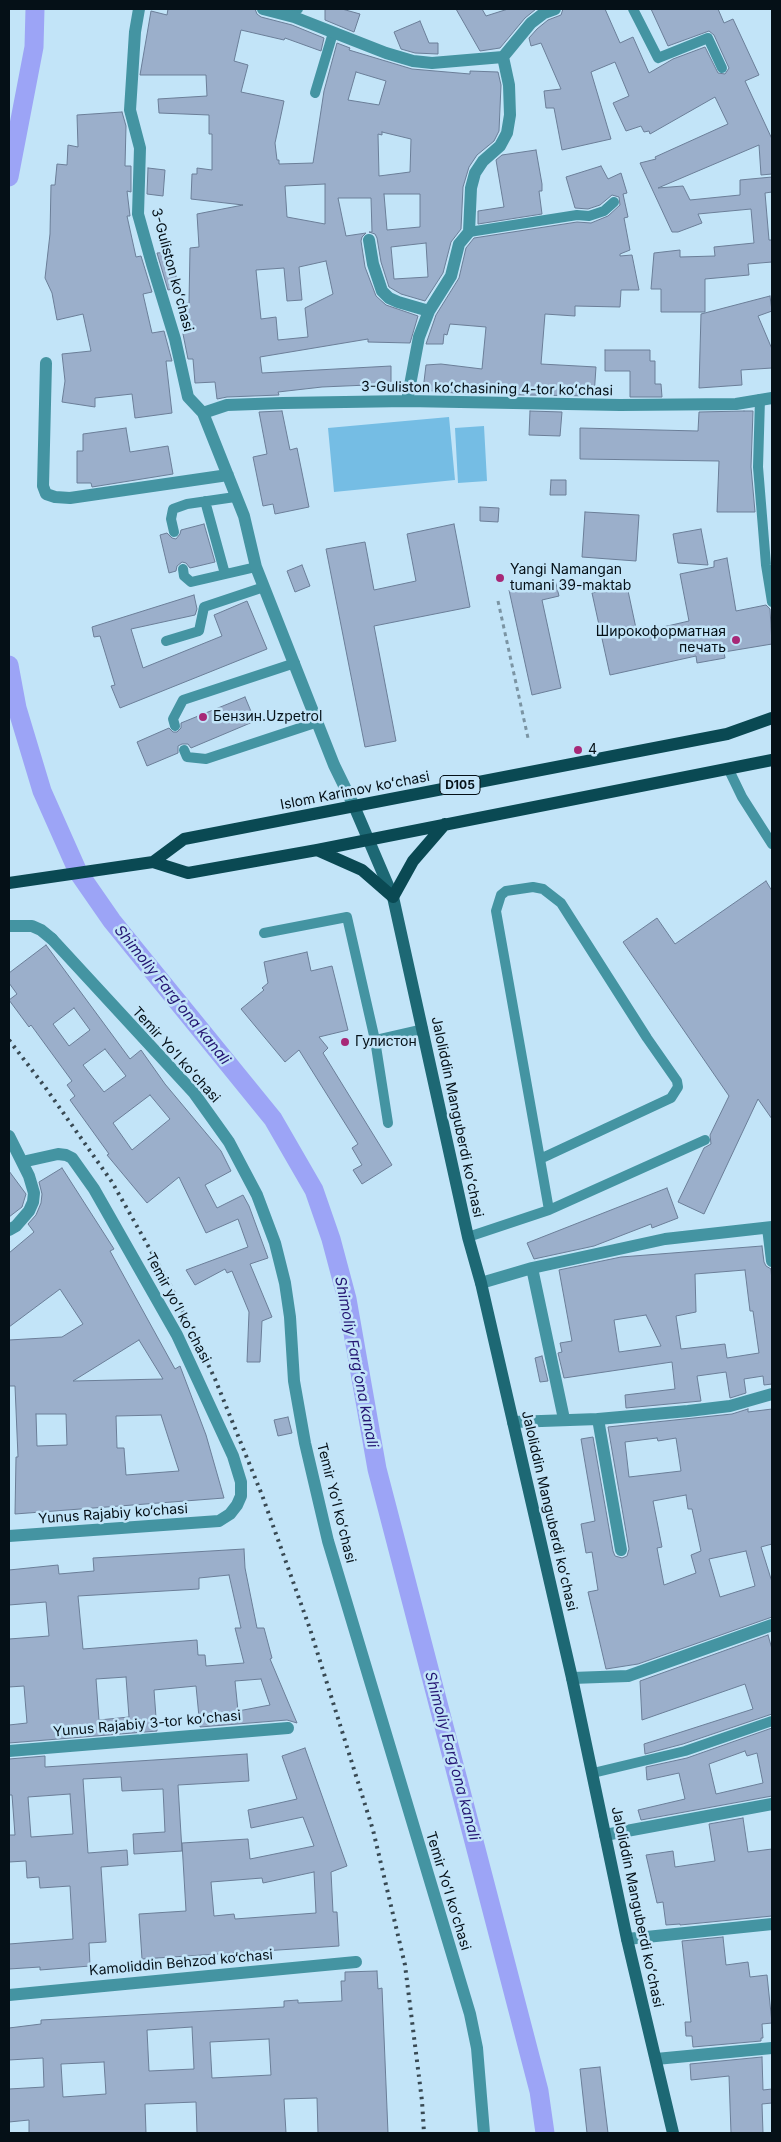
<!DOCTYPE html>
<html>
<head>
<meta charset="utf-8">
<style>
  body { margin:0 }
  #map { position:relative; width:781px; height:2142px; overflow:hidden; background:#c2e4f8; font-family:Inter,sans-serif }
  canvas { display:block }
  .frame { position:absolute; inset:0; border:10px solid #051017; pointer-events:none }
</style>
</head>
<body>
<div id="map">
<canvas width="781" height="2142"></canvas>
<div class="frame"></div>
</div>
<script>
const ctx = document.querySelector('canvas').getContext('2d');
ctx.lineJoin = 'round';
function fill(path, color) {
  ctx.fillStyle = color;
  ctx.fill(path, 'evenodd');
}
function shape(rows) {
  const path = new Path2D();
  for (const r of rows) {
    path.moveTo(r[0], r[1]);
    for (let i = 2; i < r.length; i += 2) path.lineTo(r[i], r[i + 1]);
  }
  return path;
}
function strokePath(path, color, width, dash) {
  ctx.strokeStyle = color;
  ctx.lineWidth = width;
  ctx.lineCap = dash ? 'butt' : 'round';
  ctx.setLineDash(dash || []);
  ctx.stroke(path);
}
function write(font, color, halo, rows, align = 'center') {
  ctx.font = font + ' Inter,sans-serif';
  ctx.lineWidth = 5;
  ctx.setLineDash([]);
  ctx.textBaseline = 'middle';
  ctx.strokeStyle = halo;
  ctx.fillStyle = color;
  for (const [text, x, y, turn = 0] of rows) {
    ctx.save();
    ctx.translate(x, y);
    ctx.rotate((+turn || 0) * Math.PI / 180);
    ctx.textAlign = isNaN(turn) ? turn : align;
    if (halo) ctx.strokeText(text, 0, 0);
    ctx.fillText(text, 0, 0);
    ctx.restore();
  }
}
const green = shape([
  [449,417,455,480,334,492,328,428],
  [484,426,487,481,458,483,455,428]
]);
const canal = shape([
  [9,177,34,47,35,9],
  [9,665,17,708,42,791,78,872,112,921,273,1119,314,1190,331,1239,347,1299,377,1469,539,2091,545,2133]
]);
const building = shape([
  [168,9,255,9,257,14,261,17,292,25,324,38,321,51,285,38,284,40,241,30,234,61,248,65,241,92,284,101,275,143,277,160,279,160,279,164,313,163,324,91,337,43,350,48,349,50,412,69,470,74,470,71,498,72,501,85,499,131,494,141,477,155,469,167,463,187,461,229,451,242,443,273,425,301,401,294,389,287,381,262,377,238,375,234,369,232,372,232,371,198,338,198,346,236,366,233,362,237,361,241,365,267,376,296,386,305,418,316,410,343,368,342,368,339,260,357,262,373,391,366,391,384,322,387,278,392,279,395,227,397,217,399,215,382,195,383,193,359,188,359,177,304,189,303,190,248,199,247,197,214,243,205,191,199,192,174,197,174,197,168,212,170,212,134,209,134,209,115,159,113,158,99,207,96,206,75,140,75,151,11,167,15,168,9],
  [356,72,386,81,379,105,348,100,356,72],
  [382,132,411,139,410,172,379,176,378,134,382,135,382,132],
  [325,184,325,224,287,217,285,186,325,184],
  [384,194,420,194,420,227,387,230,384,194],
  [426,243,428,277,394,279,391,247,426,243],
  [326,261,333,294,305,308,308,337,278,340,276,317,261,319,256,270,284,268,287,301,302,300,299,267,326,261],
  [325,9,342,9,360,14,354,32,325,20,325,9],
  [456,9,482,9,486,16,508,9,536,9,525,18,500,48,480,51,456,9],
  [563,9,605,9,620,43,633,37,649,73,673,59,705,47,718,73,725,74,729,68,714,35,709,31,668,46,651,9,718,9,724,23,733,19,759,75,745,81,772,139,772,174,761,175,759,145,658,188,683,186,690,200,740,195,740,180,772,177,772,192,765,193,769,240,772,240,772,262,748,264,749,275,705,279,705,312,661,312,661,289,651,289,654,253,680,250,680,257,715,256,714,247,754,243,751,209,698,214,702,223,678,232,672,232,640,163,656,159,655,157,728,124,715,97,650,134,649,131,644,132,641,126,626,131,613,103,629,96,615,62,591,72,611,139,562,150,554,108,546,108,544,91,561,89,541,43,531,46,529,38,537,29,548,20,561,15,563,9],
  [420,21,429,43,438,43,438,54,415,53,401,49,394,32,420,21],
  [122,112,126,126,125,166,131,166,131,192,127,191,130,216,127,216,136,257,141,256,152,292,143,294,152,333,164,331,172,361,166,361,172,413,135,418,132,394,95,398,95,407,62,402,65,381,62,354,91,351,83,314,57,320,52,293,45,278,50,234,51,185,55,185,57,164,67,165,68,145,78,147,77,115,122,112],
  [536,150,542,184,542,191,539,191,542,214,478,224,478,211,504,207,496,160,502,155,536,150],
  [601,166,608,179,621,173,627,193,623,194,628,217,624,218,630,250,620,254,620,256,632,255,639,290,621,290,620,307,575,306,575,316,545,314,541,364,596,367,594,396,466,394,423,390,426,365,441,364,482,369,486,327,450,324,447,335,444,334,443,344,426,344,436,315,459,278,466,248,474,238,577,222,591,223,608,216,620,205,619,197,612,195,600,205,588,209,575,208,566,177,601,166],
  [148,168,165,170,163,196,147,194,148,168],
  [172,252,178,288,168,290,157,253,172,252],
  [770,296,772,311,758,316,772,349,772,368,741,370,742,385,699,388,701,314,770,296],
  [605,350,650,350,650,361,655,361,655,384,661,384,662,397,630,397,630,371,605,371,605,350],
  [282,411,290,450,297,448,309,507,275,514,273,504,263,506,253,457,267,454,259,412,282,411],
  [530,411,562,412,560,436,529,435,530,411],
  [744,411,753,411,751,467,755,512,717,512,719,461,580,459,580,428,698,431,699,412,744,411],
  [126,428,130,452,168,446,173,474,92,487,91,483,77,483,77,451,83,451,83,434,126,428],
  [551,480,566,480,566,495,550,495,551,480],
  [480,507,499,508,498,522,480,521,480,507],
  [585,512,639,515,636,561,582,557,585,512],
  [204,524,215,562,190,568,186,563,182,562,177,566,176,571,169,573,160,535,167,533,172,538,176,539,180,534,181,530,204,524],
  [454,524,470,607,374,626,396,741,365,747,326,549,365,542,374,590,416,581,407,534,454,524],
  [701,529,708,565,678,563,673,534,701,529],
  [727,558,736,611,766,605,770,609,772,644,724,652,725,658,697,663,696,656,610,675,592,593,627,586,637,633,689,621,680,574,714,567,714,561,727,558],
  [302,565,310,586,295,592,287,571,302,565],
  [555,580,559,596,542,600,561,688,532,695,509,590,555,580],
  [194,595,197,609,195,615,131,629,143,668,222,636,214,615,247,601,267,649,120,708,111,686,115,685,100,636,94,637,92,627,194,595],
  [245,697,255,721,191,748,188,744,182,744,178,746,178,753,147,766,137,742,169,728,173,732,177,732,181,728,181,723,245,697],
  [766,881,772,891,772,1119,758,1099,704,1214,678,1202,704,1148,711,1144,710,1135,729,1096,623,942,657,918,675,944,766,881],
  [46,945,130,1059,141,1050,165,1084,221,1151,231,1171,205,1185,217,1208,243,1195,249,1206,268,1258,250,1264,272,1317,262,1321,260,1362,247,1362,249,1312,232,1271,227,1273,225,1269,195,1285,186,1270,248,1247,238,1219,206,1233,179,1177,147,1203,107,1155,109,1154,70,1100,75,1096,67,1085,72,1081,31,1025,29,1027,9,1000,17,994,9,983,9,973,46,945],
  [74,1008,90,1030,69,1046,53,1024,74,1008],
  [105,1049,126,1076,104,1092,83,1065,105,1049],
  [150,1095,170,1119,132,1150,113,1123,150,1095],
  [307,952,311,971,332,966,348,1030,319,1037,328,1048,323,1053,392,1165,362,1184,353,1170,362,1165,352,1148,358,1144,299,1050,285,1062,241,1009,264,990,262,988,268,983,264,962,307,952],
  [62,1168,114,1249,110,1251,175,1369,180,1366,206,1435,224,1498,15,1514,16,1457,18,1457,15,1386,9,1386,9,1340,62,1337,83,1324,60,1289,9,1327,9,1253,34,1232,28,1224,36,1215,41,1203,42,1194,39,1182,62,1168],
  [139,1340,163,1379,73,1381,139,1340],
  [36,1414,66,1414,67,1445,37,1446,36,1414],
  [161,1415,179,1471,126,1475,124,1448,117,1448,116,1416,161,1415],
  [9,1171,26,1194,22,1207,9,1217,9,1171],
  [667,1188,678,1218,652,1228,651,1224,594,1246,534,1259,527,1243,667,1188],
  [762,1246,764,1262,766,1266,771,1269,772,1282,772,1384,764,1385,763,1376,744,1379,746,1393,730,1398,726,1372,697,1376,701,1401,626,1408,625,1395,675,1389,672,1362,564,1378,558,1353,562,1352,560,1343,572,1341,559,1270,621,1257,762,1246],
  [745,1270,750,1311,753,1311,759,1353,727,1358,725,1344,681,1349,676,1316,696,1312,695,1274,745,1270],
  [646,1315,661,1346,619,1352,614,1320,646,1315],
  [542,1356,548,1381,540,1382,535,1358,542,1356],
  [748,1409,748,1412,772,1409,772,1544,761,1547,772,1582,772,1617,638,1664,606,1669,588,1592,598,1590,592,1552,586,1553,581,1524,595,1521,581,1439,593,1437,613,1551,615,1556,622,1558,627,1556,629,1549,608,1427,732,1414,748,1409],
  [657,1438,658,1441,676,1438,681,1471,629,1477,625,1442,657,1438],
  [686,1495,688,1509,692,1509,701,1551,691,1555,696,1573,664,1585,657,1548,662,1547,653,1501,686,1495],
  [746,1551,755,1586,720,1597,709,1559,746,1551],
  [288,1417,292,1433,278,1436,274,1420,288,1417],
  [244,1549,245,1568,257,1628,264,1628,272,1658,270,1659,297,1723,287,1720,200,1727,196,1686,154,1690,157,1731,9,1743,9,1725,27,1723,24,1686,9,1687,9,1639,49,1636,46,1602,9,1605,9,1570,58,1565,59,1574,94,1571,93,1558,244,1549],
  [229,1575,241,1628,235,1628,244,1663,206,1666,205,1655,198,1655,197,1640,83,1649,78,1596,199,1589,199,1578,229,1575],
  [126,1677,129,1717,99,1720,96,1679,126,1677],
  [261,1679,270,1705,238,1711,235,1681,261,1679],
  [768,1635,772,1649,772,1714,683,1744,645,1754,644,1744,753,1709,745,1684,642,1720,640,1681,768,1635],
  [772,1728,772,1796,641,1820,638,1810,685,1799,679,1773,647,1780,646,1767,687,1758,772,1728],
  [745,1751,747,1756,757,1753,763,1783,716,1794,709,1764,745,1751],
  [305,1748,347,1866,331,1872,333,1912,337,1912,339,1946,142,1959,139,1914,186,1911,182,1843,248,1839,250,1859,314,1846,303,1817,251,1828,248,1810,297,1799,282,1756,305,1748],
  [314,1872,316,1913,235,1919,234,1914,214,1916,211,1882,262,1878,263,1883,314,1872],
  [247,1754,249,1781,178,1785,182,1851,134,1854,133,1834,165,1832,163,1789,122,1791,121,1777,83,1779,88,1853,127,1850,128,1865,101,1867,106,1942,89,1943,90,1966,40,1970,40,1967,9,1969,9,1944,73,1939,70,1886,40,1888,39,1877,27,1878,26,1861,9,1862,9,1835,15,1835,12,1795,9,1795,9,1759,45,1756,45,1767,247,1754],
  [70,1794,73,1834,31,1837,28,1797,70,1794],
  [743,1818,748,1852,772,1849,772,1916,680,1925,680,1924,666,1925,663,1902,657,1903,646,1855,673,1851,675,1867,715,1861,709,1824,743,1818],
  [723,1937,726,1965,748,1962,750,1977,767,1975,772,2023,762,2024,763,2038,761,2038,761,2041,693,2047,692,2036,686,2036,685,2022,691,2022,682,1941,723,1937],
  [377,1971,378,1989,382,1988,388,2133,318,2133,317,2098,284,2099,286,2133,197,2133,196,2102,145,2104,146,2133,29,2133,29,2120,9,2122,9,2089,44,2087,43,2058,9,2060,9,2028,41,2024,41,2020,284,2007,284,2001,298,2000,298,2003,342,2001,341,1981,345,1981,345,1972,377,1971],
  [192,2027,194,2069,149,2071,147,2030,192,2027],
  [269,2039,271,2075,212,2078,210,2042,269,2039],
  [104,2062,106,2094,63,2097,61,2064,104,2062],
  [762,2057,763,2090,772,2089,772,2103,762,2104,763,2133,731,2133,729,2076,691,2080,690,2064,762,2057],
  [600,2067,608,2133,587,2133,580,2069,600,2067]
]);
const path = shape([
  [498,601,528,738]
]);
const service = shape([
  [633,9,658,58,708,38,722,68],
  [283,14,298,9],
  [315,93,333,33],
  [469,232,577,215,589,216,604,211,614,202],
  [760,399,758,467,766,565,772,602],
  [205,501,225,574],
  [174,532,171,519,173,509,187,504,235,497],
  [183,569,184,576,191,582,256,567],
  [166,641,199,631,204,607,264,587],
  [175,726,173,719,183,700,295,663],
  [184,750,187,757,206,759,318,722],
  [728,768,742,797,772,844],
  [264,933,347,917,375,1040,423,1029],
  [375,1040,388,1123],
  [540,1159,671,1098,678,1087,677,1081,647,1038,561,903,543,889,533,887,506,891,501,895,496,911,540,1159,549,1210],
  [468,1237,549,1210,705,1140],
  [593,1773,685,1751,772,1721]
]);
const minor = shape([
  [139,9,135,32,130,110,140,148,138,214,152,264,175,339,188,397,203,413,244,516,256,567,334,765,354,806],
  [263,9,294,17,386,53,413,61,432,63,503,57,531,23,544,13,555,9],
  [369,240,373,264,382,291,389,298,398,302,429,311],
  [46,363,43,486,46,494,55,497,70,498,228,475],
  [407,401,419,337,429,311,451,276,459,244,469,232,471,188,475,173,483,161,500,146,507,133,510,115,509,85,503,57],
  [203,413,227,405,283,403,407,401,620,405,736,404,772,398],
  [9,926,32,926,41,930,52,939],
  [9,1136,29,1176,34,1193,33,1202,29,1211,16,1226,9,1230],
  [768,1228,772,1261],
  [532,1268,564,1419],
  [481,1283,532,1268,665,1239,772,1227],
  [598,1419,621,1550],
  [513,1422,598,1419,688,1411,730,1406,772,1394],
  [9,1536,219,1521,230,1514,237,1505,241,1496,241,1482,233,1456,177,1335,94,1189,72,1158,66,1155,58,1154,22,1162],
  [572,1678,628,1676,772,1625],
  [9,1751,288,1728],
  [605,1835,772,1804],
  [627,1939,772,1924],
  [9,1995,356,1962],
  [656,2059,772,2048]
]);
const tertiary = shape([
  [52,939,194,1093,229,1142,257,1195,275,1243,285,1283,290,1317,294,1381,305,1443,328,1541,470,2014,477,2048,484,2133]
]);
const secondary = shape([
  [354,806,393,897,468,1237,481,1283,572,1678,627,1939,673,2133]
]);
const primary = shape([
  [317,850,362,870,393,897,413,861,445,824],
  [153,862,184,839,727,734,772,718],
  [9,883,153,862,188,873,317,850,772,760]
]);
const rail = shape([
  [9,1040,45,1087,112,1182,169,1283,215,1379,262,1495,310,1629,373,1830,405,1965,422,2101,424,2133]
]);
const markers = [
  [500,578,5,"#a72877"],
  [736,640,5,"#a72877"],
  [203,717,5,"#a72877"],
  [578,750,5,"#a72877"],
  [345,1042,5,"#a72877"]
];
const shields = [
  [460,785,40]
];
const shieldNames = [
  ["D105",460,785]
];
const streetNames = [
  ["3-Guliston koʻchasi",172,270,75],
  ["3-Guliston koʻchasining 4-tor koʻchasi",487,389,1],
  ["Islom Karimov koʻchasi",355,791,-11],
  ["Temir Yoʻl koʻchasi",176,1055,48],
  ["Jaloliddin Manguberdi koʻchasi",457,1117,78],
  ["Temir yoʻl koʻchasi",178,1308,62],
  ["Temir Yoʻl koʻchasi",336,1503,76],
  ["Jaloliddin Manguberdi koʻchasi",549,1511,77],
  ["Yunus Rajabiy ko‘chasi",113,1514,-4],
  ["Yunus Rajabiy 3-tor koʻchasi",147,1724,-5],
  ["Temir Yoʻl koʻchasi",448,1891,73],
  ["Jaloliddin Manguberdi koʻchasi",637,1907,78],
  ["Kamoliddin Behzod ko‘chasi",181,1963,-5]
];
const poiNames = [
  ["Yangi Namangan",510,570],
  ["tumani 39-maktab",510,586],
  ["Широкоформатная",726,632,"right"],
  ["печать",726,648,"right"],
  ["Бензин.Uzpetrol",213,717],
  ["4",588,750],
  ["Гулистон",355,1042]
];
const waterNames = [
  ["Shimoliy Fargʻona kanali",172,995,51],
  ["Shimoliy Fargʻona kanali",356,1362,79],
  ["Shimoliy Fargʻona kanali",452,1756,75]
];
fill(green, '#75bde4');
strokePath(canal, '#9ca4f6', 19);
fill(building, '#9bafcb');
strokePath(building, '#6b7e98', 1);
strokePath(path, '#7b94a3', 3, [4, 4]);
strokePath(service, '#4494a2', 10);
strokePath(minor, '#4494a2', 12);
strokePath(tertiary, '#4494a2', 12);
strokePath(secondary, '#1d6874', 12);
strokePath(primary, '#0a4953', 12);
strokePath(rail, '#384953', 4, [2.5, 5]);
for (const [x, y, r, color] of markers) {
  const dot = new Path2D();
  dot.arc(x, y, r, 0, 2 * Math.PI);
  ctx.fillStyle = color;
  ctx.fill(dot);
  strokePath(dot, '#c2e4f8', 2);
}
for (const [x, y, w] of shields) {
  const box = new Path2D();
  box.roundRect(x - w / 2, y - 9.5, w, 19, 4);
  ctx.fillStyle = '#c2e4f8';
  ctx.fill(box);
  strokePath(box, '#051017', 1);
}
write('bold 12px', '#051017', null, shieldNames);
write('14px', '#051017', '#c2e4f8', streetNames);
write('14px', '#051017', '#c2e4f8', poiNames, 'left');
write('italic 15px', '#241573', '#c2e4f8', waterNames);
</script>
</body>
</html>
